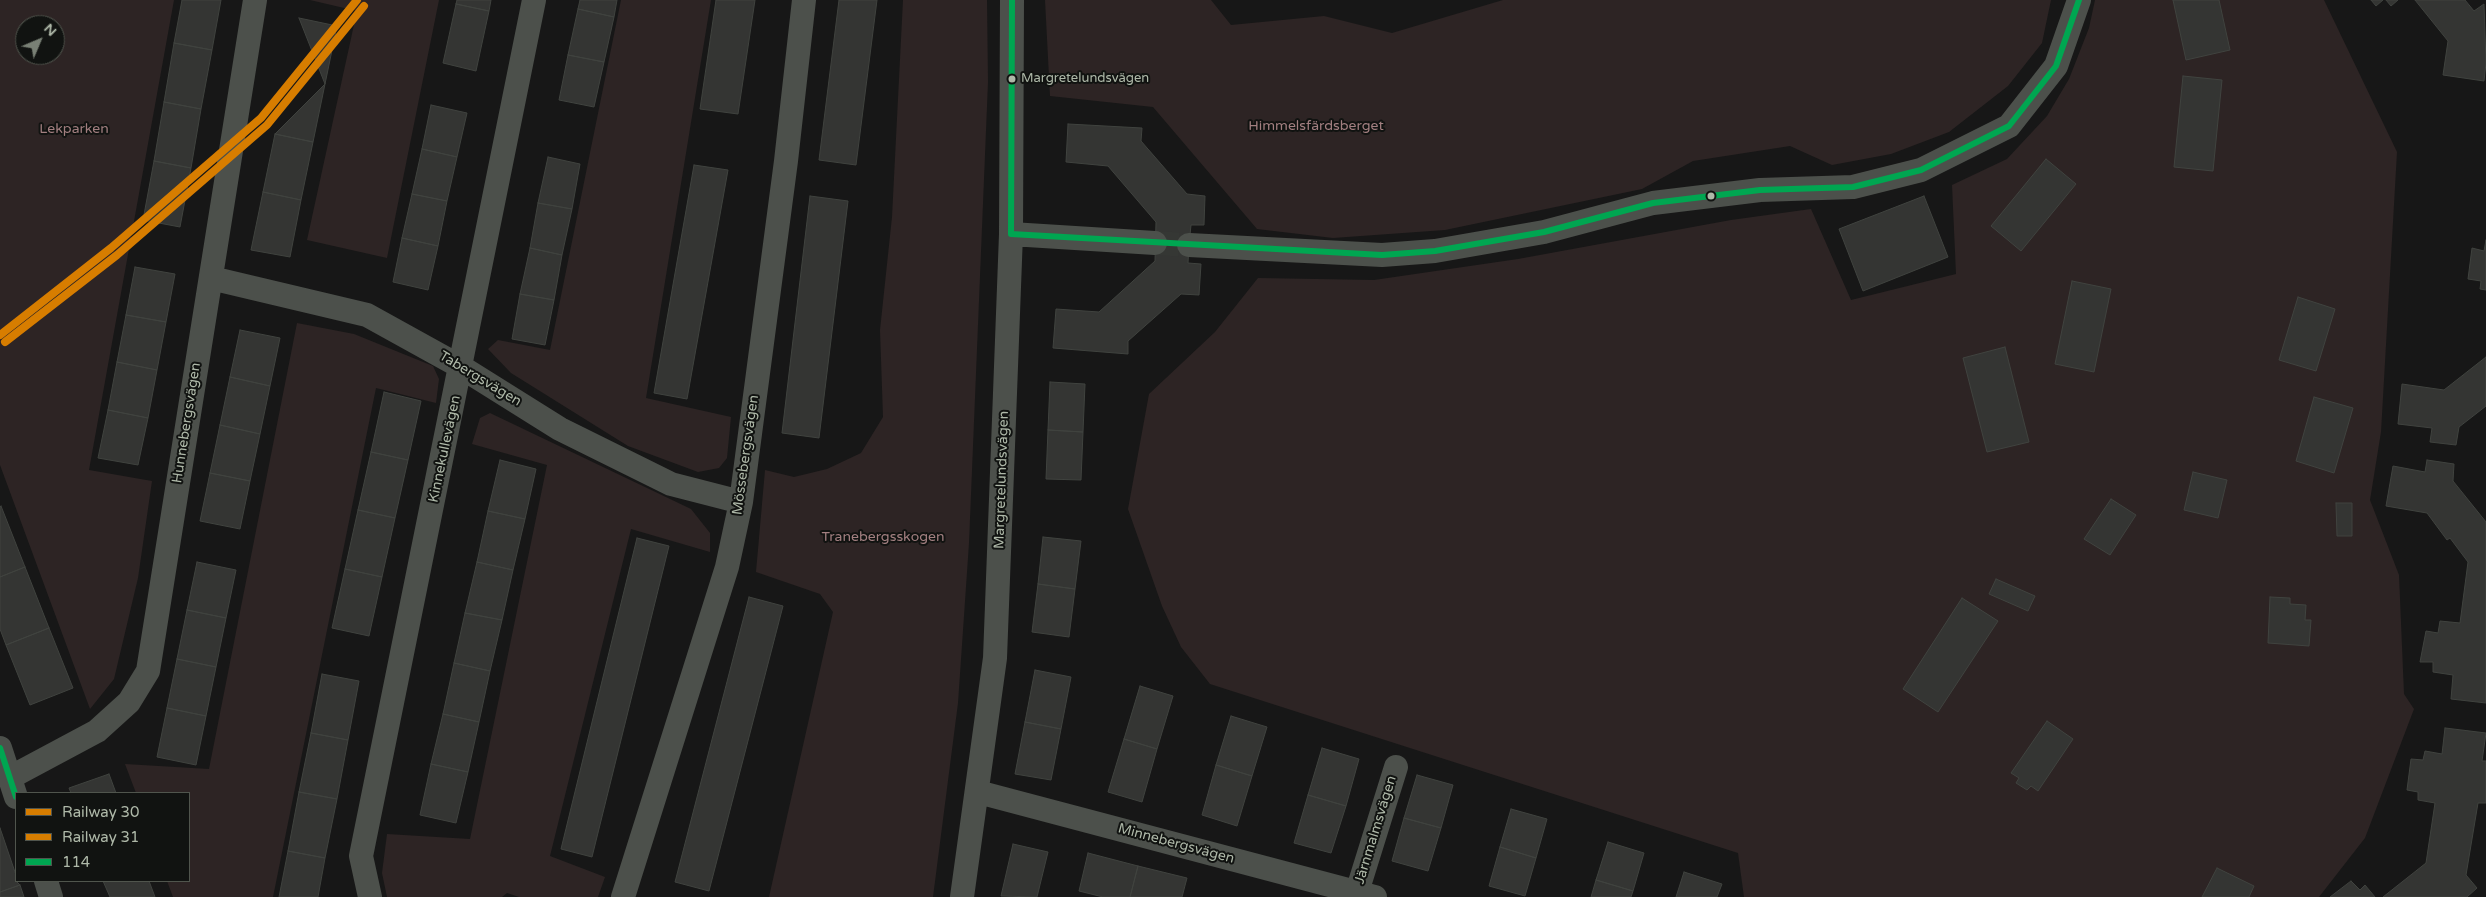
<!DOCTYPE html>
<html>
<head>
<meta charset="utf-8">
<style>
  body { margin:0 }
  #map { position:relative; width:2486px; height:897px; overflow:hidden; background:#171717; font-family:"Varela Round",sans-serif }
  canvas { display:block }
  .legend { position:absolute; left:15px; top:792px; width:175px; height:90px; box-sizing:border-box; background:#111311; border:1px solid #50554d; margin:0; padding:6px 9px; list-style:none; font-size:15px; color:#aeb8a8 }
  .legend li { display:flex; align-items:center; gap:10px; height:25px }
  .legend b { width:25px; border:1px solid #50554d }
  .north { position:absolute; left:15px; top:15px; width:50px; height:50px; box-sizing:border-box; background:#111311; border:1px solid #50554d; border-radius:50%; rotate:45deg; font-size:14px; font-weight:700; line-height:20px; text-align:center; color:#aeb8a8 }
  .north::after { content:''; display:block; margin:auto; width:18px; height:22px; background:#798075; clip-path:polygon(50% 0,100% 100%,50% 72%,0 100%) }
</style>
</head>
<body>
<div id="map">
<canvas width="2486" height="897"></canvas>
<ul class="legend">
<li><b style="height:6px;background:#d77d00"></b>Railway 30</li>
<li><b style="height:6px;background:#d77d00"></b>Railway 31</li>
<li><b style="height:6px;background:#00a651"></b>114</li>
</ul>
<div class="north">N</div>
</div>
<script>
const ctx = document.querySelector('canvas').getContext('2d');
ctx.lineJoin = 'round';
function fill(path, color) {
  ctx.fillStyle = color;
  ctx.fill(path, 'evenodd');
}
function shape(rows) {
  const path = new Path2D();
  for (const r of rows) {
    path.moveTo(r[0], r[1]);
    for (let i = 2; i < r.length; i += 2) path.lineTo(r[i], r[i + 1]);
  }
  return path;
}
function strokePath(path, color, width, dash) {
  ctx.strokeStyle = color;
  ctx.lineWidth = width;
  ctx.lineCap = dash ? 'butt' : 'round';
  ctx.setLineDash(dash || []);
  ctx.stroke(path);
}
function write(font, color, halo, rows, align = 'center') {
  ctx.font = font + ' "Varela Round",sans-serif';
  ctx.lineWidth = 4;
  ctx.setLineDash([]);
  ctx.textBaseline = 'middle';
  ctx.strokeStyle = halo;
  ctx.fillStyle = color;
  for (const [text, x, y, turn = 0] of rows) {
    ctx.save();
    ctx.translate(x, y);
    ctx.rotate((+turn || 0) * Math.PI / 180);
    ctx.textAlign = isNaN(turn) ? turn : align;
    if (halo) ctx.strokeText(text, 0, 0);
    ctx.fillText(text, 0, 0);
    ctx.restore();
  }
}
const green = shape([
  [0,0,174,0,89,470,152,481,138,578,114,679,90,709,0,465],
  [25,25,55,25,55,55,25,55],
  [310,0,439,0,387,258,307,240,357,11],
  [621,0,711,0,646,398,731,417,727,458,719,468,698,472,628,446,511,373,488,349,498,340,550,350],
  [903,0,987,0,988,82,969,543,958,703,933,897,769,897,833,612,820,594,756,572,765,470,794,477,827,469,861,453,883,417,880,330,892,217],
  [1045,0,1211,0,1231,25,1324,16,1392,33,1503,0,2051,0,2042,43,2008,86,1949,132,1891,154,1832,165,1790,146,1693,161,1642,189,1445,230,1333,238,1257,229,1153,107,1050,96],
  [2095,0,2324,0,2397,152,2381,432,2370,500,2399,575,2404,694,2414,709,2365,838,2319,897,1744,897,1738,853,1210,684,1181,647,1162,606,1128,509,1149,394,1215,332,1258,278,1374,280,1518,259,1731,220,1811,209,1851,300,1956,274,1952,185,2007,159,2047,116,2069,79,2089,28],
  [297,323,354,334,433,366,439,379,436,403,376,388,273,897,173,897,167,881,189,881,189,793,136,793,125,764,209,769],
  [490,413,691,509,710,533,710,552,631,529,550,856,605,877,598,897,519,897,507,893,502,897,387,897,382,873,387,834,470,839,547,465,472,444,480,418]
]);
const building = shape([
  [182,0,221,0,212,50,174,43,182,0],
  [457,0,491,0,489,11,456,4,457,0],
  [580,0,617,0,614,17,578,9,580,0],
  [716,0,755,0,738,114,700,109,716,0],
  [839,0,877,0,856,165,819,160,839,0],
  [2173,0,2219,0,2230,50,2186,60,2173,0],
  [2371,0,2383,0,2376,6,2371,0],
  [2386,0,2398,0,2391,6,2386,0],
  [2415,0,2465,0,2474,11,2484,4,2486,63,2484,81,2443,75,2448,41,2415,0],
  [456,4,489,11,476,71,443,63,456,4],
  [578,9,614,17,604,62,568,55,578,9],
  [299,18,337,26,325,84,299,18],
  [174,43,212,50,201,109,164,102,174,43],
  [568,55,604,62,594,107,559,100,568,55],
  [2183,76,2222,80,2213,171,2174,167,2183,76],
  [325,84,313,142,275,134,325,84],
  [164,102,201,109,191,168,154,161,164,102],
  [431,105,467,113,457,157,422,149,431,105],
  [1068,124,1142,128,1141,141,1187,194,1205,196,1204,225,1191,225,1189,245,1188,263,1201,264,1199,295,1181,294,1128,341,1128,354,1053,348,1056,309,1099,312,1155,261,1156,222,1108,166,1066,162,1068,124],
  [275,134,313,142,301,200,263,192,275,134],
  [422,149,457,157,447,201,412,194,422,149],
  [548,157,580,164,572,209,538,203,548,157],
  [2046,159,2076,184,2021,251,1991,226,2046,159],
  [154,161,191,168,180,227,143,220,154,161],
  [694,165,728,170,687,399,654,393,694,165],
  [263,192,301,200,290,257,251,250,263,192],
  [412,194,447,201,438,246,402,238,412,194],
  [810,196,848,201,819,438,782,433,810,196],
  [1924,196,1948,257,1863,291,1839,229,1924,196],
  [538,203,572,209,562,255,530,248,538,203],
  [402,238,438,246,428,290,393,282,402,238],
  [2486,240,2486,290,2480,289,2481,281,2468,279,2472,248,2484,251,2486,240],
  [530,248,562,255,554,300,520,294,530,248],
  [135,267,175,274,166,322,126,315,135,267],
  [2072,281,2111,289,2094,372,2055,364,2072,281],
  [520,294,554,300,545,345,512,339,520,294],
  [2298,297,2335,309,2316,371,2279,360,2298,297],
  [126,315,166,322,157,370,117,362,126,315],
  [240,330,280,338,270,386,230,377,240,330],
  [2005,347,2029,442,1987,452,1963,358,2005,347],
  [2486,357,2486,406,2459,427,2456,445,2430,442,2432,428,2398,424,2402,384,2444,390,2486,357],
  [117,362,157,370,148,418,108,410,117,362],
  [230,377,270,386,260,434,220,425,230,377],
  [1050,382,1085,384,1083,432,1048,430,1050,382],
  [384,392,421,401,408,460,371,452,384,392],
  [2314,397,2353,408,2334,473,2296,461,2314,397],
  [108,410,148,418,138,465,98,458,108,410],
  [220,425,260,434,250,481,210,473,220,425],
  [1048,430,1083,432,1081,480,1046,479,1048,430],
  [371,452,408,460,395,518,358,510,371,452],
  [500,460,536,469,525,519,488,511,500,460],
  [2427,460,2454,464,2453,481,2486,522,2486,703,2451,699,2453,675,2433,672,2433,662,2420,662,2426,631,2438,633,2440,621,2460,623,2468,562,2450,538,2447,540,2427,513,2386,506,2393,466,2425,472,2427,460],
  [2193,472,2227,480,2218,518,2184,510,2193,472],
  [210,473,250,481,240,529,200,521,210,473],
  [2111,499,2136,515,2110,555,2084,539,2111,499],
  [2336,503,2352,503,2352,536,2337,536,2336,503],
  [1,506,25,567,0,577,0,507,1,506],
  [358,510,395,518,382,577,345,569,358,510],
  [488,511,525,519,513,570,477,562,488,511],
  [1043,537,1081,541,1075,589,1038,584,1043,537],
  [637,538,669,546,592,857,561,849,637,538],
  [197,562,236,570,226,618,187,610,197,562],
  [477,562,513,570,502,620,465,613,477,562],
  [25,567,49,628,6,645,0,629,0,577,25,567],
  [345,569,382,577,369,636,332,628,345,569],
  [1996,579,2035,596,2028,611,1989,594,1996,579],
  [1038,584,1075,589,1069,637,1032,632,1038,584],
  [749,597,783,606,709,891,675,882,749,597],
  [2270,597,2290,598,2290,604,2306,605,2305,620,2311,620,2309,646,2268,643,2270,597],
  [1962,598,1998,621,1938,712,1903,689,1962,598],
  [187,610,226,618,216,667,177,659,187,610],
  [465,613,502,620,490,671,454,663,465,613],
  [49,628,73,688,30,705,6,645,49,628],
  [177,659,216,667,206,716,167,708,177,659],
  [454,663,490,671,479,722,443,714,454,663],
  [1035,670,1071,677,1061,729,1025,722,1035,670],
  [322,674,359,681,348,740,311,733,322,674],
  [1140,686,1173,696,1157,749,1124,739,1140,686],
  [167,708,206,716,196,765,157,757,167,708],
  [443,714,479,722,468,772,431,764,443,714],
  [1231,716,1267,727,1252,776,1216,765,1231,716],
  [2047,721,2073,739,2038,791,2031,786,2027,790,2016,783,2019,778,2011,773,2047,721],
  [1025,722,1061,729,1051,780,1015,774,1025,722],
  [2445,728,2486,733,2482,761,2486,761,2486,803,2478,803,2466,875,2477,888,2467,897,2383,897,2426,863,2435,803,2418,800,2418,792,2407,790,2411,759,2423,760,2425,751,2442,754,2445,728],
  [311,733,348,740,337,799,299,792,311,733],
  [1124,739,1157,749,1142,802,1108,792,1124,739],
  [1322,748,1359,759,1346,806,1308,795,1322,748],
  [431,764,468,772,456,823,420,815,431,764],
  [1216,765,1252,776,1237,826,1202,815,1216,765],
  [109,774,116,793,71,793,69,788,109,774],
  [1417,775,1453,785,1441,828,1404,818,1417,775],
  [299,792,337,799,325,858,288,851,299,792],
  [1308,795,1346,806,1331,853,1294,843,1308,795],
  [1511,809,1547,819,1536,858,1500,847,1511,809],
  [1404,818,1441,828,1428,871,1392,861,1404,818],
  [0,828,16,875,16,881,20,885,0,892,0,828],
  [1608,842,1644,853,1633,891,1596,880,1608,842],
  [1013,844,1048,852,1037,897,1001,896,1013,844],
  [1500,847,1536,858,1525,896,1489,886,1500,847],
  [288,851,325,858,318,897,279,897,288,851],
  [1088,853,1138,866,1130,897,1103,897,1079,891,1088,853],
  [1138,866,1187,878,1182,897,1130,897,1138,866],
  [2217,868,2254,886,2249,897,2202,897,2217,868],
  [1684,872,1722,884,1717,897,1676,897,1684,872],
  [1596,880,1633,891,1631,897,1591,897,1596,880],
  [103,881,149,881,155,897,110,897,103,881],
  [2351,881,2360,890,2365,885,2375,897,2330,897,2351,881],
  [20,885,24,897,0,897,0,892,20,885]
]);
const minorTunnel = shape([
  [1155,243,1189,245]
]);
const minor = shape([
  [1011,234,1155,243],
  [1189,245,1382,255,1435,251,1544,232,1653,203,1760,190,1853,187,1921,170,2009,126,2056,66,2079,0],
  [211,278,367,315,461,367,560,429,671,484,741,502],
  [0,748,16,797],
  [11,777,97,731,129,702,148,671,255,0],
  [978,792,1375,897],
  [46,881,51,897],
  [1357,892,1396,767],
  [370,897,361,856,534,0],
  [623,897,727,567,741,502,786,161,804,0],
  [962,897,995,658,1011,234,1012,0]
]);
const bus1 = shape([
  [1012,0,1011,234,1382,255,1435,251,1544,232,1653,203,1760,190,1853,187,1921,170,2009,126,2056,66,2079,0],
  [0,748,16,797]
]);
const rail1 = shape([
  [0,335,111,248,261,118,357,0]
]);
const rail2 = shape([
  [5,342,117,255,267,125,364,6]
]);
const markers = [
  [1012,79,4.5,"#aeb8a8"],
  [1711,196,4.5,"#aeb8a8"]
];
const busNames = [
  ["Margretelundsvägen",1021,79]
];
const parkNames = [
  ["Himmelsfärdsberget",1316,126],
  ["Lekparken",74,129],
  ["Tranebergsskogen",883,537]
];
const streetNames = [
  ["Tabergsvägen",480,379,31],
  ["Hunnebergsvägen",187,423,-81],
  ["Kinnekullevägen",445,449,-78],
  ["Mössebergsvägen",746,455,-82],
  ["Margretelundsvägen",1002,480,-88],
  ["Järnmalmsvägen",1376,830,-73],
  ["Minnebergsvägen",1176,844,15]
];
fill(green, '#2d2424');
fill(building, '#343533');
strokePath(building, '#40433f', 1);
strokePath(minorTunnel, '#353734', 24, [24, 12]);
strokePath(minor, '#4c504b', 24);
strokePath(bus1, '#00a651', 6);
strokePath(rail1, '#d77d00', 8);
strokePath(rail2, '#d77d00', 8);
for (const [x, y, r, color] of markers) {
  const dot = new Path2D();
  dot.arc(x, y, r, 0, 2 * Math.PI);
  ctx.fillStyle = color;
  ctx.fill(dot);
  strokePath(dot, '#111311', 2);
}
write('13px', '#aeb8a8', '#111311', busNames, 'left');
write('14px', '#a27f80', '#111311', parkNames);
write('14px', '#aeb8a8', '#111311', streetNames);
</script>
</body>
</html>
